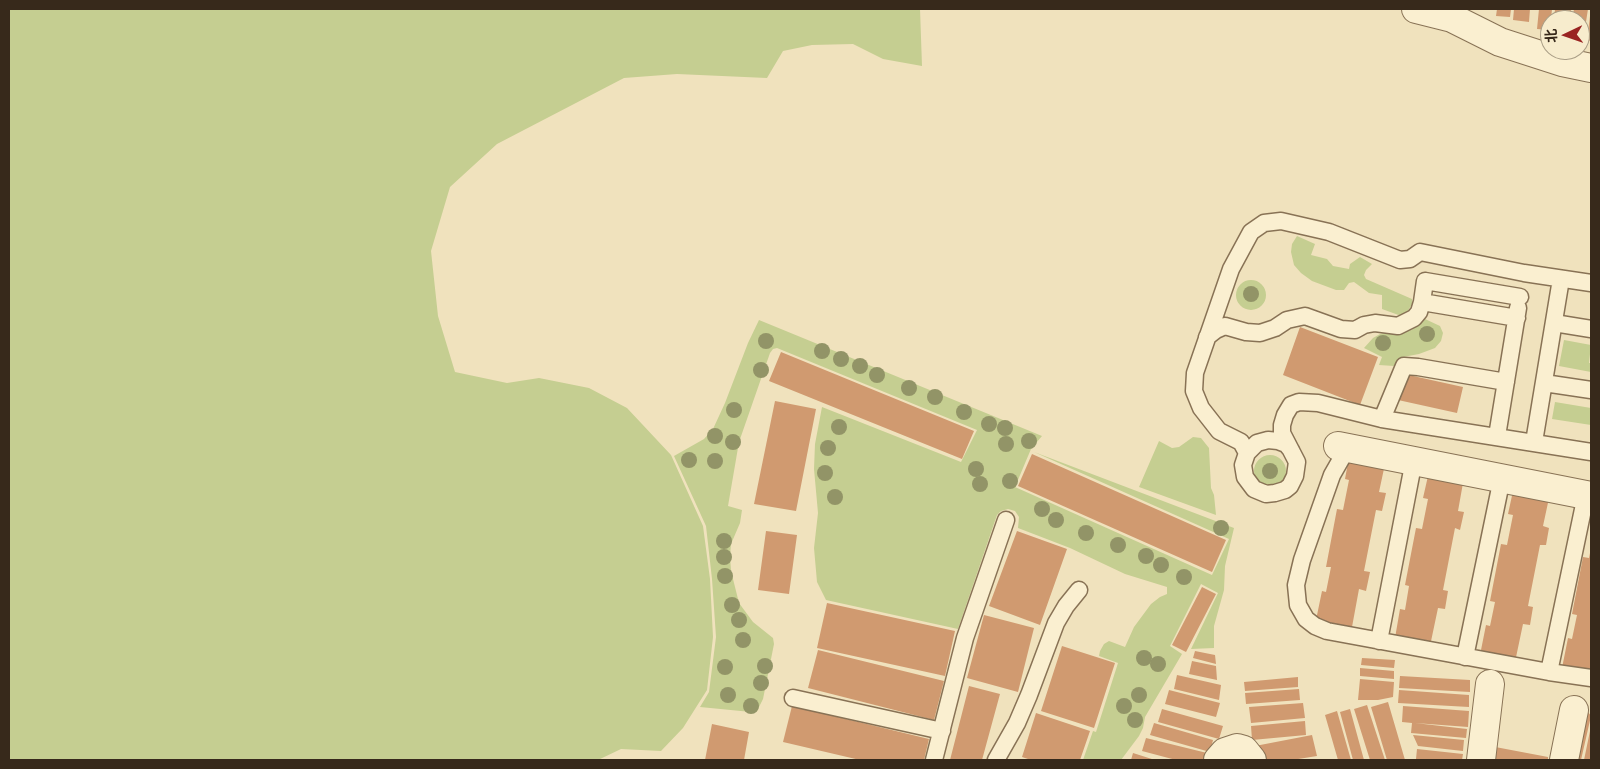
<!DOCTYPE html>
<html>
<head>
<meta charset="utf-8">
<style>
  body { margin:0 }
  #map { position:relative; width:1600px; height:769px; overflow:hidden; background:#f0e2bd; font-family:"Playfair Display","Noto Sans SC",serif }
  canvas { display:block }
  .frame { position:absolute; inset:0; border:10px solid #37291b; pointer-events:none }
  .north { position:absolute; left:1540px; top:10px; width:50px; height:50px; box-sizing:border-box; background:#f7eccd; border:1px solid #aa9e86; border-radius:50%; rotate:267deg; font-size:14px; font-weight:700; line-height:20px; text-align:center; color:#37291b }
  .north::after { content:''; display:block; margin:auto; width:18px; height:22px; background:#9a2422; clip-path:polygon(50% 0,100% 100%,50% 72%,0 100%) }
</style>
</head>
<body>
<div id="map">
<canvas width="1600" height="769"></canvas>
<div class="frame"></div>
<div class="north">北</div>
</div>
<script>
const ctx = document.querySelector('canvas').getContext('2d');
ctx.lineJoin = 'round';
function fill(path, color) {
  ctx.fillStyle = color;
  ctx.fill(path, 'evenodd');
}
function shape(rows) {
  const path = new Path2D();
  for (const r of rows) {
    if (r.length === 3) {
      path.moveTo(r[0] + r[2], r[1]);
      path.arc(r[0], r[1], r[2], 0, 2 * Math.PI);
      continue;
    }
    path.moveTo(r[0], r[1]);
    for (let i = 2; i < r.length; i += 2) path.lineTo(r[i], r[i + 1]);
  }
  return path;
}
function strokePath(path, color, width, dash) {
  ctx.strokeStyle = color;
  ctx.lineWidth = width;
  ctx.lineCap = dash ? 'butt' : 'round';
  ctx.setLineDash(dash || []);
  ctx.stroke(path);
}
const green = shape([
  [9,9,920,9,922,66,883,59,853,44,812,45,783,51,767,78,677,74,624,78,497,144,450,187,431,251,438,316,455,372,507,383,539,378,589,388,627,408,671,455,703,526,710,579,713,637,707,690,683,728,661,751,621,749,598,760,9,760],
  [1297,236,1315,244,1311,255,1327,259,1333,266,1349,269,1350,264,1360,257,1372,264,1366,270,1364,275,1366,279,1412,299,1412,304,1404,317,1382,309,1382,295,1369,293,1354,282,1349,283,1344,290,1336,290,1312,281,1301,273,1294,265,1291,252,1292,244],
  [1251,295,15],
  [1425,319,1440,326,1443,333,1441,341,1435,348,1419,354,1403,357,1397,360,1394,366,1379,365,1382,357,1364,348,1373,338,1380,334,1388,332,1412,330,1417,321],
  [759,320,1042,436,1031,449,1015,487,1212,575,1229,539,1034,452,1234,528,1225,566,1224,590,1214,626,1214,648,1191,649,1218,593,1201,584,1170,646,1182,654,1145,717,1143,728,1139,736,1121,760,1083,760,1093,731,1096,732,1118,663,1099,656,1100,651,1104,644,1109,641,1125,647,1134,627,1151,604,1160,597,1167,594,1167,587,1125,574,1070,548,1018,528,1019,517,1015,511,1008,509,1001,511,997,515,958,629,826,600,817,582,814,548,818,513,814,469,815,444,822,407,961,462,977,430,777,348,773,349,770,353,739,442,728,506,742,510,740,523,731,544,730,556,731,571,739,603,753,622,773,638,774,644,763,699,757,711,751,712,700,707,709,692,716,637,712,579,706,526,674,456,704,439,713,429,725,403,748,343],
  [1564,340,1591,345,1589,363,1591,363,1591,372,1559,366],
  [1555,402,1591,408,1591,425,1552,419],
  [1193,437,1201,438,1209,448,1211,488,1214,495,1216,515,1139,487,1159,441,1172,448,1179,447],
  [1270,471,16]
]);
const building = shape([
  [1497,9,1511,9,1510,17,1496,16],
  [1514,9,1530,9,1529,22,1513,20],
  [1539,9,1552,9,1550,30,1537,29],
  [1555,9,1571,9,1570,20,1554,20],
  [1574,9,1588,9,1583,41,1580,40,1580,20,1572,20],
  [1590,16,1591,16,1591,41,1587,40],
  [1300,327,1378,357,1360,405,1283,375],
  [781,352,974,431,962,459,769,381],
  [1404,374,1463,387,1457,413,1398,400],
  [775,401,816,409,796,511,754,504],
  [1032,454,1226,540,1212,572,1018,486],
  [1349,457,1385,464,1379,492,1386,493,1382,511,1376,510,1364,571,1370,572,1366,591,1359,589,1352,627,1316,620,1322,591,1326,592,1331,567,1326,567,1337,509,1343,510,1349,480,1345,479],
  [1428,476,1463,483,1458,511,1464,512,1460,530,1455,528,1443,590,1448,591,1445,609,1438,608,1430,646,1395,638,1400,609,1405,610,1409,586,1405,585,1416,528,1422,529,1428,499,1423,498],
  [1513,491,1549,498,1543,526,1549,528,1546,545,1540,545,1528,606,1533,607,1530,625,1523,624,1515,662,1480,655,1486,625,1490,626,1495,602,1490,601,1501,544,1507,545,1513,515,1508,514],
  [766,531,797,535,789,594,758,590],
  [1017,531,1067,549,1040,625,989,606],
  [1590,553,1591,553,1591,673,1562,668,1568,638,1572,639,1577,615,1572,614,1583,557,1589,558],
  [1202,587,1216,594,1186,652,1172,645],
  [827,603,955,631,945,676,817,648],
  [984,615,1034,628,1018,692,967,678],
  [1062,646,1115,663,1094,728,1041,711],
  [818,650,944,681,934,720,808,688],
  [1195,651,1215,655,1216,664,1193,658],
  [1362,658,1395,660,1394,668,1361,665],
  [1192,661,1216,666,1217,680,1189,674],
  [1360,668,1394,671,1394,679,1360,676],
  [1177,675,1221,685,1219,700,1174,689],
  [1400,676,1470,680,1470,692,1399,688],
  [1298,677,1298,687,1245,691,1244,682],
  [1360,679,1394,682,1393,697,1378,700,1358,700],
  [969,686,1000,694,982,760,950,760],
  [1299,689,1300,700,1246,704,1245,693],
  [1169,690,1220,703,1216,717,1165,704],
  [1399,690,1469,695,1469,707,1398,703],
  [1388,702,1405,760,1387,760,1371,707],
  [1303,703,1305,718,1251,723,1249,707],
  [1367,705,1385,760,1370,760,1354,709],
  [1583,705,1591,716,1581,760,1572,760],
  [792,706,929,739,924,760,860,760,783,742],
  [1403,706,1469,711,1468,727,1415,723,1467,729,1466,738,1411,733,1412,723,1402,722],
  [1162,709,1223,726,1219,739,1158,722],
  [1350,709,1364,760,1353,760,1340,712],
  [1337,711,1351,760,1338,760,1325,715],
  [1036,713,1090,731,1080,760,1031,760,1022,757],
  [1305,721,1306,735,1252,740,1251,726],
  [1154,723,1213,740,1210,752,1150,735],
  [712,724,749,732,744,760,705,760],
  [1590,731,1591,760,1584,760],
  [1312,735,1317,756,1292,760,1258,760,1255,746],
  [1413,735,1464,740,1463,751,1418,746],
  [1146,738,1207,753,1205,760,1176,760,1142,751],
  [1490,746,1548,757,1548,760,1488,760],
  [1417,749,1463,754,1462,760,1416,759],
  [1133,753,1155,760,1131,760]
]);
const lane = shape([
  [1591,283,1524,273,1420,252,1410,259,1400,260,1329,232,1281,221,1264,223,1251,232,1231,269,1195,373,1194,391,1201,408,1219,431,1241,442,1247,453,1243,465,1245,477,1254,489,1266,494,1275,493,1285,490,1290,486,1295,476,1297,462,1282,433,1282,425,1285,415,1291,405,1299,402,1318,403,1382,419,1591,452],
  [1517,318,1422,302,1425,281,1520,297],
  [1554,323,1591,329],
  [1207,337,1216,330,1225,326,1246,332,1260,333,1275,328,1287,320,1305,316,1341,329,1355,330,1364,325,1375,323,1398,326,1414,318,1419,312,1422,302],
  [1544,383,1591,390],
  [1382,419,1404,366,1418,367,1506,382],
  [1497,436,1518,308],
  [1534,442,1561,279],
  [1348,447,1332,475,1302,560,1296,585,1298,605,1306,619,1315,626,1327,631,1549,672,1591,678],
  [1247,453,1257,443,1268,440,1278,441,1286,444,1291,450],
  [1379,641,1414,460],
  [1465,657,1502,478],
  [1549,672,1586,495],
  [793,698,942,731],
  [934,760,965,638,1006,520],
  [996,760,1017,723,1029,695,1056,623,1066,606,1079,590]
]);
const street = shape([
  [1416,9,1452,18,1500,42,1562,62,1591,68],
  [1338,446,1591,496],
  [1218,760,1225,752,1237,748,1244,750,1252,760],
  [1481,760,1490,684],
  [1564,760,1574,710]
]);
const trees = [
  [1251,294],
  [1427,334],
  [766,341],
  [1383,343],
  [822,351],
  [841,359],
  [860,366],
  [761,370],
  [877,375],
  [909,388],
  [935,397],
  [734,410],
  [964,412],
  [989,424],
  [839,427],
  [1005,428],
  [715,436],
  [1029,441],
  [733,442],
  [1006,444],
  [828,448],
  [689,460],
  [715,461],
  [976,469],
  [1270,471],
  [825,473],
  [1010,481],
  [980,484],
  [835,497],
  [1042,509],
  [1056,520],
  [1221,528],
  [1086,533],
  [724,541],
  [1118,545],
  [1146,556],
  [724,557],
  [1161,565],
  [725,576],
  [1184,577],
  [732,605],
  [739,620],
  [743,640],
  [1144,658],
  [1158,664],
  [765,666],
  [725,667],
  [761,683],
  [728,695],
  [1139,695],
  [751,706],
  [1124,706],
  [1135,720]
];
fill(green, '#c5ce91');
fill(building, '#d09a70');
strokePath(lane, '#887255', 19);
strokePath(street, '#887255', 30);
strokePath(lane, '#faefd0', 16);
strokePath(street, '#faefd0', 28);
ctx.fillStyle = '#929467';
for (const [x, y] of trees) {
  ctx.beginPath();
  ctx.arc(x, y, 8, 0, 2 * Math.PI);
  ctx.fill();
}
</script>
</body>
</html>
